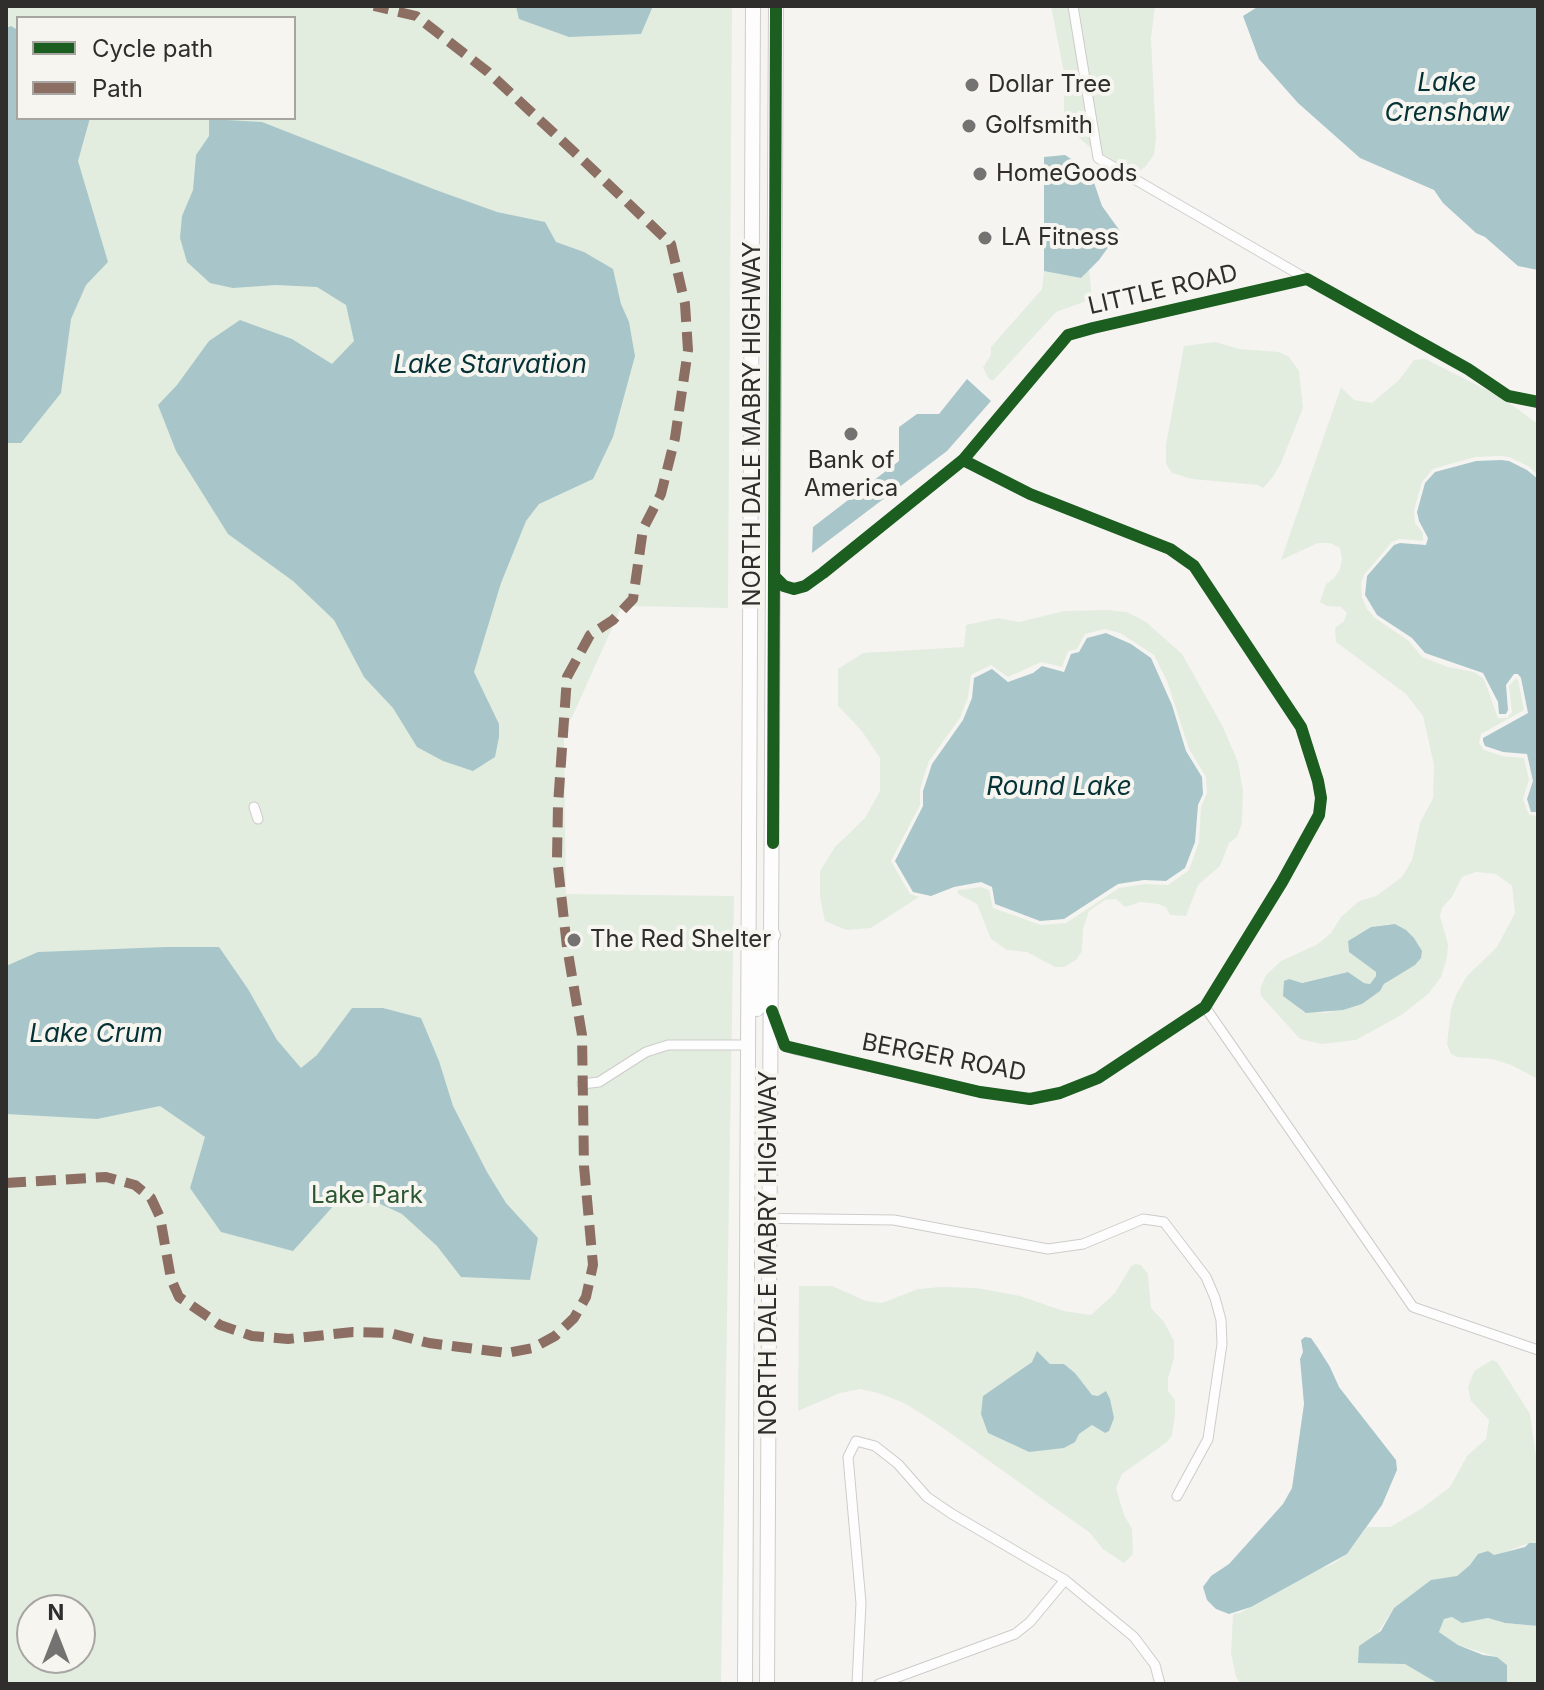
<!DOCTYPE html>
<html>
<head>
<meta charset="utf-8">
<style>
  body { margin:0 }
  #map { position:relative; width:1544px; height:1690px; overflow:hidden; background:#f6f4f1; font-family:Inter,sans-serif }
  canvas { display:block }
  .frame { position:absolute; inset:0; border:8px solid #2f2e2c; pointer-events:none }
  .legend { position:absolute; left:16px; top:16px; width:280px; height:104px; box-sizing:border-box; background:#f7f5f0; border:2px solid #a7a5a2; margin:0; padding:10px 14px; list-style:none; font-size:24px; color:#2f2e2c }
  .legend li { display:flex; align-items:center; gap:16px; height:40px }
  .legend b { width:40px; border:2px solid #a7a5a2 }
  .north { position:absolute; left:16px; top:1594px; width:80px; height:80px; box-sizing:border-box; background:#f7f5f0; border:2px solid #a7a5a2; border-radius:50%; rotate:0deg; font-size:22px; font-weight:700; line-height:32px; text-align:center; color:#2f2e2c }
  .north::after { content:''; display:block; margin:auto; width:28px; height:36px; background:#757371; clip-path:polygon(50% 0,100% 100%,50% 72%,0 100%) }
</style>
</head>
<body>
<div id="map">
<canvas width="1544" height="1690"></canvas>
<div class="frame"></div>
<ul class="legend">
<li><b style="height:10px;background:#1b5e20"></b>Cycle path</li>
<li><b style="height:10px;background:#8d6e63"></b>Path</li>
</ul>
<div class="north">N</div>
</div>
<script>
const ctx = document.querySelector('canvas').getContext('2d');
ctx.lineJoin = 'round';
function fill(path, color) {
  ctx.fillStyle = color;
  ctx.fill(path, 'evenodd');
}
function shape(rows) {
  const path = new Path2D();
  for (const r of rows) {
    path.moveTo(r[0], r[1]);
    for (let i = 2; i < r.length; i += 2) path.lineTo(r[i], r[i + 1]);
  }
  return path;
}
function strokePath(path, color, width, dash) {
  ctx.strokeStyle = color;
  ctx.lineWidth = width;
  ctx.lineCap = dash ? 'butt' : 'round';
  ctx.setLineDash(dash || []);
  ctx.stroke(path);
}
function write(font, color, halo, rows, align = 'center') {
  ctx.font = font + ' Inter,sans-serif';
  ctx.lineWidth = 8;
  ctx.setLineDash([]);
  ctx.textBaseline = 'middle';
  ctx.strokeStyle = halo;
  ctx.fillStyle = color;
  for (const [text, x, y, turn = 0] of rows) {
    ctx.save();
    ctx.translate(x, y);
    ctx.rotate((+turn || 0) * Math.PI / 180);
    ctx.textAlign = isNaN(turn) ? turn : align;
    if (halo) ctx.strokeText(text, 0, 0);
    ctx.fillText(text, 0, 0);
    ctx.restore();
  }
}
const green = shape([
  [6,6,732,6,728,608,622,606,564,735,566,894,734,896,721,1684,6,1684],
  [18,18,294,18,294,118,18,118],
  [32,1610,80,1610,80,1658,32,1658],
  [1051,6,1068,6,1092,149,1064,125,1064,73],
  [1077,6,1155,6,1151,39,1156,138,1154,155,1145,167,1135,174,1102,154],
  [1089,269,1092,299,1056,312,993,381,988,378,983,367,991,355,991,347,1042,289,1044,271,1081,277],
  [1215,342,1240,349,1279,352,1289,357,1299,371,1303,408,1281,463,1273,477,1263,488,1258,485,1192,479,1172,473,1166,464,1166,445,1184,346],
  [1425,359,1501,397,1538,424,1538,475,1528,466,1509,457,1501,456,1475,457,1433,469,1422,482,1414,510,1415,523,1423,533,1423,541,1399,539,1392,542,1364,575,1361,583,1362,597,1367,609,1375,618,1409,641,1422,657,1448,667,1474,672,1484,679,1498,718,1507,718,1512,712,1509,686,1516,678,1518,680,1524,710,1481,734,1479,743,1484,750,1502,756,1524,758,1529,780,1523,799,1529,815,1538,816,1538,1079,1511,1065,1492,1059,1457,1057,1451,1054,1447,1044,1451,1009,1456,995,1467,976,1497,947,1515,913,1512,886,1496,874,1476,872,1462,877,1452,897,1442,908,1440,916,1448,944,1447,958,1441,977,1429,993,1403,1014,1356,1040,1322,1044,1300,1039,1261,996,1260,989,1266,975,1281,961,1318,944,1331,933,1341,917,1359,901,1376,896,1402,877,1412,860,1420,823,1433,798,1434,765,1423,716,1406,694,1336,642,1335,628,1344,621,1347,613,1341,607,1327,606,1320,602,1326,584,1334,578,1340,569,1342,559,1340,548,1330,543,1318,543,1281,560,1341,387,1354,400,1372,403,1399,380,1414,360],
  [1390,924,1415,965,1391,979,1362,1004,1325,1013,1302,1011,1298,1007,1300,983,1348,972,1364,983,1370,984,1377,975,1376,972,1349,952,1348,941,1371,927],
  [1107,610,1127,612,1146,622,1182,654,1223,727,1238,762,1243,791,1242,823,1237,837,1229,843,1220,866,1198,885,1186,916,1170,915,1166,907,1158,904,1141,902,1125,907,1116,899,1105,900,1089,911,1083,929,1082,951,1076,960,1064,967,1055,967,1027,952,1007,950,991,939,977,904,958,894,958,890,981,887,989,890,993,908,1041,925,1066,923,1119,888,1144,884,1168,885,1189,870,1199,842,1201,807,1207,793,1206,777,1189,749,1167,681,1154,655,1120,633,1105,629,1085,634,1077,649,1068,651,1062,667,1041,662,1008,677,991,665,971,675,968,697,960,718,929,761,920,789,920,805,891,861,910,894,919,897,871,928,846,930,825,921,820,897,820,871,835,847,865,818,880,791,880,758,861,730,838,706,838,669,863,653,964,647,966,625,998,618,1019,622,1064,611],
  [1136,1264,1141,1265,1148,1274,1151,1308,1164,1322,1174,1341,1174,1358,1168,1378,1168,1391,1175,1400,1175,1414,1172,1435,1167,1442,1122,1474,1116,1488,1124,1515,1132,1529,1133,1554,1124,1563,1103,1549,1090,1533,936,1423,904,1403,878,1393,860,1389,840,1393,798,1411,799,1286,832,1286,866,1301,882,1303,918,1289,941,1287,977,1288,1020,1296,1064,1311,1091,1315,1115,1293,1131,1266],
  [1037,1352,1050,1364,1064,1364,1075,1373,1084,1388,1092,1395,1098,1396,1105,1433,1092,1425,1079,1434,1029,1452,988,1433,983,1396,1032,1362],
  [1492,1360,1497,1362,1530,1414,1538,1470,1538,1543,1529,1543,1470,1565,1457,1576,1440,1581,1394,1608,1358,1663,1405,1663,1439,1684,1241,1684,1236,1677,1231,1654,1233,1614,1240,1613,1312,1572,1333,1564,1347,1554,1367,1527,1390,1527,1421,1509,1450,1487,1467,1456,1486,1439,1489,1420,1471,1401,1468,1388,1474,1371],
  [1452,1617,1472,1621,1488,1618,1505,1623,1538,1626,1538,1684,1507,1684,1507,1665,1497,1657,1458,1645,1439,1632,1444,1619]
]);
const water = shape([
  [516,6,653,6,641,34,569,37,519,19],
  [1259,6,1538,6,1538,270,1518,266,1485,237,1476,233,1443,203,1434,190,1360,158,1298,103,1259,59,1243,16],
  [11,26,18,30,18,118,90,118,78,161,108,262,86,285,71,319,61,393,21,443,6,443,6,28],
  [209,119,262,122,436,190,497,212,545,222,556,242,584,252,613,269,621,304,629,322,635,356,613,437,593,479,539,504,526,521,501,583,474,672,499,724,499,737,495,757,473,771,443,761,417,747,393,708,364,677,334,620,293,581,228,534,176,451,158,405,177,385,209,341,240,320,292,339,332,364,354,341,346,305,317,287,276,285,233,288,210,283,187,262,180,238,182,216,193,190,196,155,209,136],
  [1065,155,1090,171,1102,206,1120,231,1099,260,1081,278,1044,271,1044,157],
  [967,379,991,401,947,451,812,553,813,527,899,461,899,427,917,414,939,414],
  [1501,460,1509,461,1527,470,1538,479,1538,812,1531,812,1527,799,1533,781,1527,754,1503,752,1485,746,1483,741,1483,738,1528,713,1521,678,1518,674,1514,674,1506,685,1508,710,1506,714,1499,714,1498,702,1483,673,1425,653,1412,638,1377,615,1365,595,1367,576,1394,545,1400,543,1426,545,1428,538,1419,521,1417,512,1425,483,1435,472,1476,461],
  [1106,633,1131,644,1151,658,1172,705,1186,751,1202,777,1203,794,1198,805,1195,842,1185,868,1166,881,1144,880,1118,884,1064,919,1040,921,995,904,992,887,981,882,954,887,931,896,913,892,895,861,923,806,923,791,932,764,963,720,972,698,974,678,992,669,1008,682,1033,673,1042,666,1064,672,1071,654,1079,652,1087,638],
  [1395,924,1406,930,1414,938,1422,951,1421,958,1415,965,1384,984,1380,991,1362,1004,1343,1010,1306,1013,1283,996,1284,981,1289,979,1302,983,1348,972,1364,983,1370,984,1376,976,1376,972,1349,952,1348,941,1371,927],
  [166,947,219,947,248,989,277,1040,301,1068,317,1055,352,1008,383,1008,421,1018,439,1061,453,1106,487,1172,506,1203,538,1238,530,1280,461,1277,437,1246,402,1214,378,1203,336,1203,293,1251,221,1232,190,1188,205,1137,160,1106,97,1119,6,1114,6,966,38,952],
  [1305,1337,1311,1338,1318,1348,1330,1367,1339,1387,1396,1460,1397,1470,1382,1505,1347,1554,1251,1607,1229,1614,1216,1609,1207,1600,1203,1587,1211,1576,1229,1564,1283,1504,1292,1488,1304,1404,1300,1359,1303,1352,1301,1340],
  [1037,1351,1050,1364,1064,1364,1075,1373,1092,1395,1098,1396,1106,1391,1110,1399,1114,1418,1109,1431,1105,1433,1092,1425,1079,1434,1075,1442,1064,1448,1029,1452,988,1433,981,1414,983,1396,1032,1362],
  [1529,1543,1538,1543,1538,1626,1505,1623,1488,1618,1462,1623,1452,1617,1444,1619,1439,1632,1458,1645,1483,1655,1497,1657,1507,1665,1507,1684,1439,1684,1405,1664,1358,1663,1359,1646,1381,1631,1394,1608,1431,1580,1457,1576,1470,1565,1478,1554,1488,1551,1494,1555,1525,1547]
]);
const street = shape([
  [1073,6,1098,158,1307,279],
  [775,577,784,586,794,589,805,586,823,573,963,460,1068,335,1093,328,1307,279,1468,369,1508,396,1538,402],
  [254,807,258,819],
  [1205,1007,1413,1307,1538,1350],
  [775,1017,785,1046,797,1050,980,1092,1030,1099,1060,1093,1098,1078,1205,1007,1282,882,1319,815,1321,798,1318,781,1301,727,1194,566,1170,549,1030,494,963,460],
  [582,1084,599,1082,646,1052,668,1045,748,1045],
  [747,1218,894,1220,1048,1249,1083,1244,1143,1219,1164,1222,1206,1277,1215,1298,1221,1320,1222,1344,1208,1439,1177,1496],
  [857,1684,861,1603,848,1457,856,1441,875,1446,898,1464,927,1497,952,1514,1065,1580,1134,1637,1155,1665,1160,1684],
  [879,1684,1015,1634,1030,1622,1065,1580]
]);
const primary = shape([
  [757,1009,759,956,764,943,773,935],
  [745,1684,753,6],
  [767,1684,776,6]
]);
const quiet = shape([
  [6,1183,106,1177,135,1185,151,1198,160,1217,171,1279,179,1297,220,1325,252,1336,288,1339,353,1332,390,1333,429,1343,507,1353,533,1348,555,1336,574,1318,586,1297,593,1265,584,1166,582,1035,567,947,557,858,558,805,567,677,590,635,613,620,633,599,643,529,661,494,675,438,688,350,685,304,671,244,585,162,488,72,416,16,374,6]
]);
const cycleway = shape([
  [775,577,784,586,794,589,805,586,823,573,963,460,1068,335,1093,328,1307,279,1468,369,1508,396,1538,402],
  [773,843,776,6],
  [772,1011,785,1046,980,1092,1030,1099,1060,1093,1098,1078,1205,1007,1282,882,1319,815,1321,798,1318,781,1301,727,1194,566,1170,549,1030,494,963,460]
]);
const markers = [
  [972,85,8,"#757371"],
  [969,126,8,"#757371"],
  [980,174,8,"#757371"],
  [985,238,8,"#757371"],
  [851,434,8,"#757371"],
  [574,940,8,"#757371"]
];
const poiNames = [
  ["Dollar Tree",988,85],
  ["Golfsmith",985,126],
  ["HomeGoods",996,174],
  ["LA Fitness",1001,238],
  ["Bank of",851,461,"center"],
  ["America",851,489,"center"],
  ["The Red Shelter",590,940]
];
const streetNames = [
  ["LITTLE ROAD",1163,290,-13],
  ["NORTH DALE MABRY HIGHWAY",753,424,-90],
  ["BERGER ROAD",944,1058,11],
  ["NORTH DALE MABRY HIGHWAY",769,1253,-90]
];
const parkNames = [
  ["Lake Park",367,1196]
];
const waterNames = [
  ["Lake",1447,83],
  ["Crenshaw",1447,113],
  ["Lake Starvation",490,365],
  ["Round Lake",1059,787],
  ["Lake Crum",96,1034]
];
fill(green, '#e2ede0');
fill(water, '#a8c6c9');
strokePath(street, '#cdccc9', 11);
strokePath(primary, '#cdccc9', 16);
strokePath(street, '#fefdfd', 9);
strokePath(primary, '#fefdfd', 14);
strokePath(quiet, '#8d6e63', 10, [20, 10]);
strokePath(cycleway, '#1b5e20', 12);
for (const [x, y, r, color] of markers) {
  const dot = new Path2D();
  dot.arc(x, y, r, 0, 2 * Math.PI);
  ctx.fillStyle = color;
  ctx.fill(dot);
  strokePath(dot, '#f7f5f0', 3);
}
write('24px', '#2f2e2c', '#f7f5f0', poiNames, 'left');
write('24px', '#2f2e2c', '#f7f5f0', streetNames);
write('24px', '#2b5631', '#f7f5f0', parkNames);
write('italic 26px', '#053236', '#f7f5f0', waterNames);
</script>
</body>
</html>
